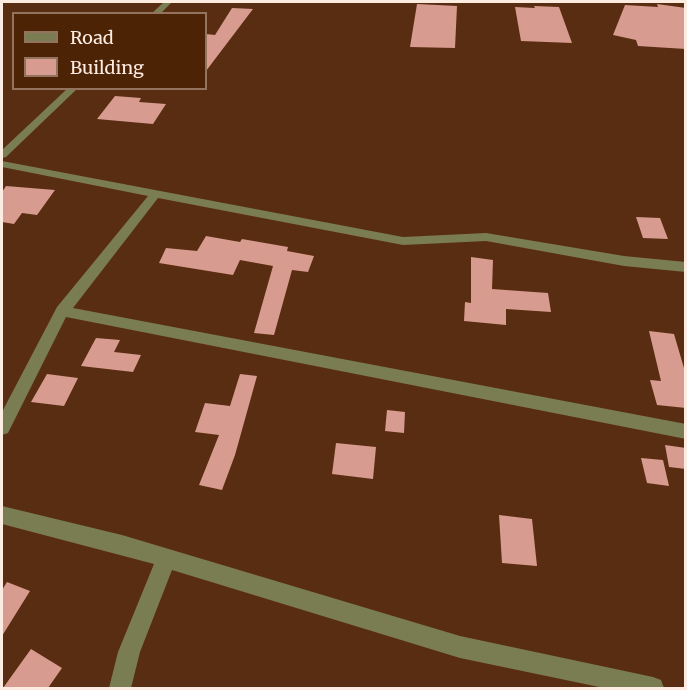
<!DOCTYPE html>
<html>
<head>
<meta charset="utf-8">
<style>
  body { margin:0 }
  #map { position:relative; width:687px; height:690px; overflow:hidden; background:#592d11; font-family:Merriweather,serif }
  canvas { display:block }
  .frame { position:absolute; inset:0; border:3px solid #fdece2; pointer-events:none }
  .legend { position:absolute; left:12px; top:12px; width:195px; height:78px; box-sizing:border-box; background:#4d2305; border:2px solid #93735d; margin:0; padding:8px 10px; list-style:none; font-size:18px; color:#fdece2 }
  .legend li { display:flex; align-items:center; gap:12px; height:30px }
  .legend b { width:30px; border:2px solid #93735d }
</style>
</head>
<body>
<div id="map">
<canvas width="687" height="690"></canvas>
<div class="frame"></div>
<ul class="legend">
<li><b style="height:8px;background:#7a7c51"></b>Road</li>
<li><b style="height:16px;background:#d89b8f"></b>Building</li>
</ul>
</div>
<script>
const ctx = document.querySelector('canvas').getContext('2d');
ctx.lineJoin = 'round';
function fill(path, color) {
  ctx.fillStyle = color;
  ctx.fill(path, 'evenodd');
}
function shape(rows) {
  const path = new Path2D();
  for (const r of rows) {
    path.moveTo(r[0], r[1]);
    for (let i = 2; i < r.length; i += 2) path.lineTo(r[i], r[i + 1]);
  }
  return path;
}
const building = shape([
  [417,4,457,6,455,48,410,47],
  [657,4,686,8,686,49,638,46,636,40,613,35,625,5,658,7],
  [534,6,559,7,572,43,521,41,515,7,535,8],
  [232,8,253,9,206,71,206,34,215,35],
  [115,96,141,98,139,102,166,104,153,124,97,119],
  [6,186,55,190,37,215,22,213,14,224,2,222,2,192],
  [636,217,660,218,668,239,643,238],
  [206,236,240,242,242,239,288,247,287,251,314,256,308,272,292,270,274,335,254,333,273,266,240,260,233,275,159,263,166,248,197,251],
  [471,257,493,260,492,289,548,293,551,312,506,309,506,325,464,321,465,302,471,303],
  [649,331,674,334,686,375,686,408,657,405,650,380,661,381],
  [96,338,120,340,114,352,141,355,133,372,81,366],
  [47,374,78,378,64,406,31,402],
  [240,374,257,376,235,455,222,490,199,485,219,435,195,432,205,403,230,406],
  [387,410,405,412,404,433,385,431],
  [336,443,376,447,373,479,332,474],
  [665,445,686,448,686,469,669,467],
  [641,458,663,460,669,486,647,483],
  [499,515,532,519,537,566,502,563],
  [7,582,30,591,2,636,2,590],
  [31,649,62,668,48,688,3,688]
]);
const minor = shape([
  [164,2,172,2,160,14,151,14,164,2],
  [68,88,78,88,6,157,2,158,2,150,68,88],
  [2,161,403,237,486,233,624,256,686,262,686,272,624,266,486,241,403,245,158,198,73,308,686,424,686,439,66,317,8,433,2,435,2,412,57,307,148,196,2,167,2,161],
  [2,506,122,535,460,636,653,677,661,680,664,688,604,688,460,658,172,570,140,652,131,688,109,688,118,652,154,564,2,524,2,506]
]);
fill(building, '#d89b8f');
fill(minor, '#7a7c51');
</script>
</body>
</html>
